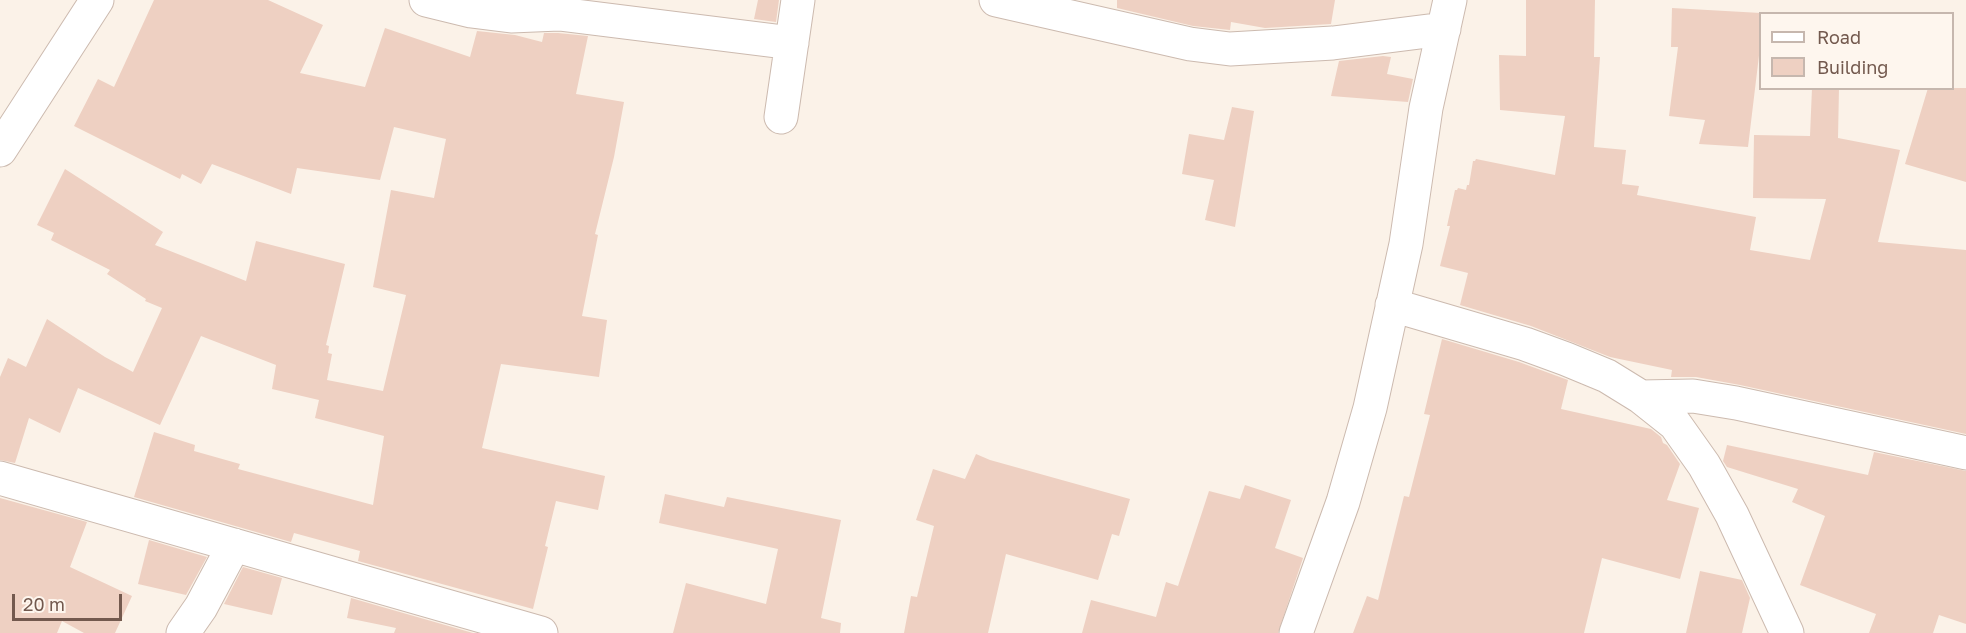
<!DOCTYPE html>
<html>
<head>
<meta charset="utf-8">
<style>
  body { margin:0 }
  #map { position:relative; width:1966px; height:633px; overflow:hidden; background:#fbf2e8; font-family:"Golos Text",sans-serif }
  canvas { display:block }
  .legend { position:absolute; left:1759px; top:12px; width:195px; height:78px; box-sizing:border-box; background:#fef6ee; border:2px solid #c6b7ae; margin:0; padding:8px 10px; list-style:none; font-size:18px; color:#73594e }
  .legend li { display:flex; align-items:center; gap:12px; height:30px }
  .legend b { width:30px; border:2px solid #c6b7ae }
  .scale { position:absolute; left:12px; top:594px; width:110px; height:27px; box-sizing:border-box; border:3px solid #73594e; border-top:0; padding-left:8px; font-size:18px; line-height:21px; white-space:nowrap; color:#73594e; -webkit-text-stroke:4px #fef6ee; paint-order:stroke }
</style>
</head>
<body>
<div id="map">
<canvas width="1966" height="633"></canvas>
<ul class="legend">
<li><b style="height:8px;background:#fff"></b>Road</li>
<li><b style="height:16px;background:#eed0c2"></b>Building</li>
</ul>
<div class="scale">20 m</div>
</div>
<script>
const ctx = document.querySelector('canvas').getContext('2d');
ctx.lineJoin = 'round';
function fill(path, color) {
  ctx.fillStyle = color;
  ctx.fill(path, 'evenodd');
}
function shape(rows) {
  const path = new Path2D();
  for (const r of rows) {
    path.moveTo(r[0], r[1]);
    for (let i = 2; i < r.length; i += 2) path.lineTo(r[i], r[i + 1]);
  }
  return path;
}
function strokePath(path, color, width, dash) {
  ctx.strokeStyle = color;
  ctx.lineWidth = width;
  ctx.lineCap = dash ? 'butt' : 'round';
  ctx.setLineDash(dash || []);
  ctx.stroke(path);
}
const building = shape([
  [154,0,268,0,323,25,300,73,365,87,385,28,470,57,477,31,515,35,542,42,544,33,558,33,588,36,576,94,624,102,614,157,595,234,598,235,582,316,607,320,599,377,501,364,482,448,605,476,598,510,556,501,545,546,548,547,533,609,358,561,360,551,294,533,291,542,134,497,154,432,195,445,194,451,240,464,238,469,373,505,384,436,315,418,319,400,272,389,276,365,201,336,160,425,78,388,60,433,29,418,15,463,0,460,0,377,8,358,26,367,47,319,105,357,133,372,162,308,145,301,146,299,107,274,110,270,51,240,54,233,37,225,65,169,163,232,155,245,246,281,256,241,345,264,326,345,329,346,328,353,332,354,327,380,383,391,406,295,373,287,391,190,434,198,446,139,394,127,380,180,297,168,291,194,212,164,201,184,182,174,180,179,74,126,98,79,114,87],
  [758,0,779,0,776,22,754,19],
  [1117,0,1335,0,1331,24,1265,28,1231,22,1230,30,1193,26,1117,8],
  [1526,0,1595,0,1594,57,1600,57,1594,147,1626,150,1622,184,1639,186,1637,195,1756,217,1750,250,1810,260,1826,199,1753,198,1754,135,1810,136,1812,88,1839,88,1838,138,1900,150,1878,242,1966,250,1966,434,1740,385,1696,377,1671,377,1672,370,1610,357,1531,326,1460,305,1468,273,1440,266,1450,226,1447,226,1455,190,1457,190,1458,188,1466,190,1467,185,1469,185,1473,161,1475,161,1476,159,1555,175,1565,116,1500,110,1499,55,1526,56],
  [1672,8,1761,13,1761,39,1748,147,1699,144,1705,120,1669,116,1678,47,1671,47],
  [1383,56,1391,57,1387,74,1413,79,1408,102,1331,96,1339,61],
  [1928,88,1966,88,1966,182,1905,164],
  [1232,107,1254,111,1235,227,1205,220,1214,180,1182,174,1189,134,1224,140],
  [1442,339,1519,362,1568,380,1561,409,1651,429,1661,437,1663,443,1667,445,1680,464,1667,500,1699,508,1680,579,1602,558,1584,633,1353,633,1367,596,1378,600,1404,496,1409,497,1430,415,1424,414],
  [1727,445,1868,475,1874,452,1966,471,1966,624,1939,615,1933,633,1869,633,1876,614,1800,585,1825,516,1792,502,1798,489,1727,467,1723,461],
  [976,454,990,460,1130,499,1119,536,1112,534,1098,580,1006,554,988,633,904,633,911,596,917,597,934,526,916,520,933,469,965,479],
  [1245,485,1291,500,1275,548,1303,558,1278,633,1082,633,1091,600,1156,617,1166,582,1178,586,1209,491,1240,499],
  [665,494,724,507,727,497,841,520,821,618,841,623,840,633,673,633,686,583,766,604,778,549,659,523],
  [0,498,87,522,70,567,132,596,115,633,84,633,62,621,57,633,0,633],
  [149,540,207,557,186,595,138,584],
  [243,567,282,578,272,615,224,604],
  [1700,571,1742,580,1750,598,1742,633,1686,633],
  [351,598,473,633,394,633,396,628,347,618]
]);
const minor = shape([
  [426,0,471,11,511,16,559,14,792,43],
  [996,0,1190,44,1230,49,1333,43,1444,29],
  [781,117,798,0],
  [0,150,97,0],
  [1392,305,1525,344,1566,359,1607,376,1641,397,1675,424,1704,465,1732,515,1787,633],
  [1641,397,1693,396,1736,403,1966,453],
  [0,478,541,633],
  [183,633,201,607,234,545],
  [1296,633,1343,502,1370,408,1406,244,1426,108,1450,0]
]);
fill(building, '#eed0c2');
strokePath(minor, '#ccbaaf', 35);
strokePath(minor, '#fff', 33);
</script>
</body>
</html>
